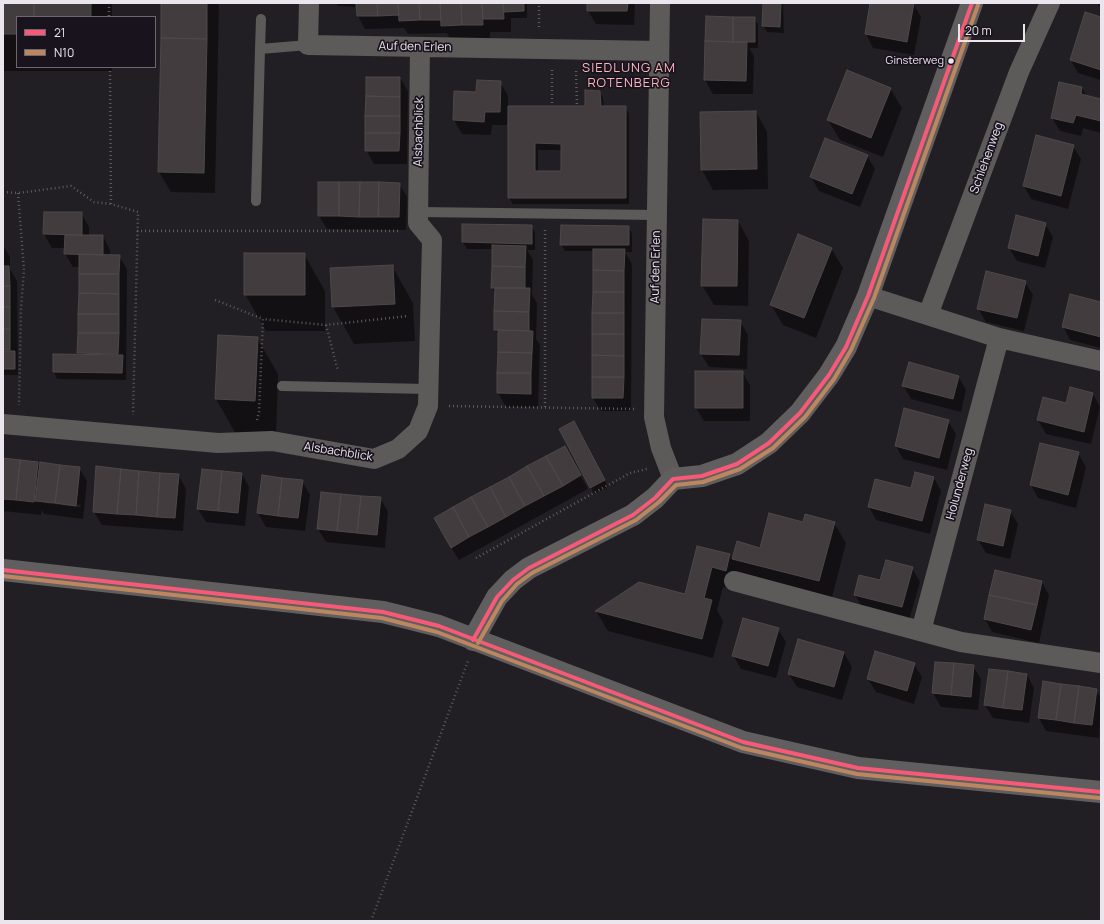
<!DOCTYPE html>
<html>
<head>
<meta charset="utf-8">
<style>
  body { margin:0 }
  #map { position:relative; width:1104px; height:924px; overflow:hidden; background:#221f24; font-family:Manrope,sans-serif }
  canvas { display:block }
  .frame { position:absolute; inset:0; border:4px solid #ebe6ee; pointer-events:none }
  .legend { position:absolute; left:16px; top:16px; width:140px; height:52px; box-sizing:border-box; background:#19131e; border:1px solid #6d6771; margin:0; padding:5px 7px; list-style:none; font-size:12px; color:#ebe6ee }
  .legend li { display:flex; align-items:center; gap:8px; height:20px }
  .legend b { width:20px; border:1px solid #6d6771 }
  .scale { position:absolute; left:958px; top:24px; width:67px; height:18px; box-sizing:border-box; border:2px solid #ebe6ee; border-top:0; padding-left:5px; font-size:12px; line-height:14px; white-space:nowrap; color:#ebe6ee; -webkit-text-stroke:3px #19131e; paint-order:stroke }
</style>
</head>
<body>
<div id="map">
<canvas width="1104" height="924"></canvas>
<div class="frame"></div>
<ul class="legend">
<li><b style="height:5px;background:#f75a77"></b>21</li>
<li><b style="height:5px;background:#bb8660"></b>N10</li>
</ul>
<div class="scale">20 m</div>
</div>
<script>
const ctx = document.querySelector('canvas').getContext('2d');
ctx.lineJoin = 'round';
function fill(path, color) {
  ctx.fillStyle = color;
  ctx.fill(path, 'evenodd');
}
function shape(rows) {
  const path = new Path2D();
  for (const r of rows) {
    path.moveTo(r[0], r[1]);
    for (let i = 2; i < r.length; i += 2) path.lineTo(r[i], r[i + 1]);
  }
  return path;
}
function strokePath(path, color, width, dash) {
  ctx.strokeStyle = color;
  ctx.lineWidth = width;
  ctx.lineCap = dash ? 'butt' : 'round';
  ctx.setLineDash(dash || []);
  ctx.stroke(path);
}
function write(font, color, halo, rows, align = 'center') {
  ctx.font = font + ' Manrope,sans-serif';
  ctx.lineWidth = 3.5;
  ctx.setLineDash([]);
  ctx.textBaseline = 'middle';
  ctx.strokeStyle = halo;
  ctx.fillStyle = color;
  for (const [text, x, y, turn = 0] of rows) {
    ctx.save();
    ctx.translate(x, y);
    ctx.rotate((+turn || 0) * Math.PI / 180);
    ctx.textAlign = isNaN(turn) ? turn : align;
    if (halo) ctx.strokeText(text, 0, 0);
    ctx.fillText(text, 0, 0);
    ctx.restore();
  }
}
const shadow = shape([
  [3,3,112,3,112,17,17,17,17,67,112,67,112,71,3,71],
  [162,3,219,3,215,193,171,192,159,172],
  [336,3,355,3,355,7,338,6],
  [357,3,527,3,527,18,511,18,511,32,490,32,490,38,450,39,447,33,408,34,404,28,365,29,358,16],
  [588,3,635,3,634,25,596,24,588,11],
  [764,3,783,3,784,33,767,32,763,26],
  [871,3,913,3,921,17,914,55,873,48,866,34],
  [1097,3,1101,3,1101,9],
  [707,17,754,18,758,24,758,48,749,48,754,56,753,94,713,94,705,80],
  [1101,18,1101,80,1078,73,1071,60],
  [400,78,408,91,407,164,374,164,366,150],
  [500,82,508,96,508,107,586,107,600,92,603,98,604,107,625,107,629,114,629,204,513,204,509,198,509,109,508,109,507,125,492,125,491,135,462,134,454,120,455,92,477,93],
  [538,150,562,150,562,172,538,172],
  [1060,83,1082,88,1087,97,1101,100,1101,133,1083,128,1081,136,1060,131,1052,118],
  [890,88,902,108,883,157,840,140,828,120],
  [756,112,767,132,768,189,713,190,702,170],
  [1073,146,1081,159,1068,209,1031,199,1024,186],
  [867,156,875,169,860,207,819,191,811,177],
  [399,184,407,197,406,230,327,229,319,216],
  [45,213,81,213,89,227,89,236,103,236,110,250,110,256,119,256,127,269,126,380,57,379,54,372,54,355,80,356,78,353,80,267,73,267,65,254,65,248,52,248,44,234],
  [738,221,749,241,748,306,714,305,702,285],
  [1045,224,1053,237,1045,268,1017,261,1009,248],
  [463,225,531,226,535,232,535,250,527,250,533,260,532,295,537,303,536,339,540,345,538,407,506,407,498,393,499,336,495,330,495,293,492,288,493,249,467,249,463,242],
  [629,227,632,234,632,252,625,252,632,264,631,411,601,411,593,398,594,251,565,251,561,244],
  [3,245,10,257,10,269,17,281,18,375,3,375],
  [831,248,843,268,816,338,783,325,771,305],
  [304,254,325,291,325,331,266,331,245,294],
  [392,266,413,303,415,341,354,344,333,307,331,269],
  [1025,282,1033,295,1024,331,986,322,978,308],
  [1101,303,1101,348,1070,340,1063,326],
  [740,321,748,335,747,369,709,367,701,354],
  [219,336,257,338,278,374,276,437,237,436,216,399],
  [742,372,750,385,750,421,704,421,696,408],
  [959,377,966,390,961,412,911,399,903,385],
  [1093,394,1100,407,1091,444,1046,434,1038,420,1067,404],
  [948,421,956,434,947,470,903,459,896,446],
  [577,429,608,487,594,494,591,487],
  [1078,453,1086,467,1076,508,1038,498,1031,485],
  [3,459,37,463,40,468,79,468,87,481,83,519,44,514,42,510,41,515,3,511],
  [44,501,81,505,80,507,44,503],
  [572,460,588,489,459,560,451,547],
  [242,474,249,487,245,526,206,522,198,509],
  [178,475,186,489,183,531,102,525,94,512],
  [263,477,302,481,310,495,305,531,266,527,258,513],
  [934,478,941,491,930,534,876,520,869,507],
  [380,498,388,512,385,548,326,542,318,529],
  [1010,511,1018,524,1010,559,986,553,978,540],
  [834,523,846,543,831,601,737,590,723,587,717,610,723,621,713,658,608,631,596,611,685,596,698,547,730,555,733,560,737,543,761,549,804,524],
  [912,568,920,582,909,620,863,608,855,595],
  [1042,582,1049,595,1039,643,992,632,985,619],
  [778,629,786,642,776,678,741,669,733,655],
  [799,640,844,653,852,667,842,700,797,687,789,674],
  [914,664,922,677,914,704,876,692,868,679],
  [973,666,981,679,978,710,941,707,933,693],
  [1027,675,1034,688,1029,723,993,718,985,705],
  [1096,690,1101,698,1099,738,1046,731,1039,718]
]);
const building = shape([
  [3,3,34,3,34,17,17,17,17,34,3,34,3,3],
  [34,3,91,3,91,17,34,17,34,3],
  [161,3,207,3,207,39,161,38,161,3],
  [356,3,377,3,378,16,357,16,356,3],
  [377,3,398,3,399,15,378,16,377,3],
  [398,3,419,3,420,20,399,21,398,3],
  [419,3,440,3,441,20,420,20,419,3],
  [440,3,461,3,462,25,441,26,440,3],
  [461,3,482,3,483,25,462,25,461,3],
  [482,3,503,3,504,19,483,19,482,3],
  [503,3,524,3,524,11,504,12,503,3],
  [587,3,628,3,627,11,587,11,587,3],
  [763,3,781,3,780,27,762,26,763,3],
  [870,3,914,3,907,42,865,34,870,3],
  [1085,12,1101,17,1101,70,1070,60,1085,12],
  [706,16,733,17,733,42,705,41,706,16],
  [733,17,755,17,755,42,733,42,733,17],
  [161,38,207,39,204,173,158,172,161,38],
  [705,41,747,42,746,81,704,80,705,41],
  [847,70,891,88,871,138,827,120,847,70],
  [366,77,400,77,400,97,366,96,366,77],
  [477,80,501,81,500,112,485,112,484,122,453,120,454,91,476,92,477,80],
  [1059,82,1082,87,1081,94,1101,99,1101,121,1076,115,1073,123,1051,118,1059,82],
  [585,90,600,91,601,106,626,106,626,198,508,198,508,106,585,106,585,90],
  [535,143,561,144,561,171,535,171,535,143],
  [366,96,400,97,400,116,365,116,366,96],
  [756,111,757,169,701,170,700,112,756,111],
  [365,116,400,116,400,133,365,133,365,116],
  [365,133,400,133,399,151,365,151,365,133],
  [1036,135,1074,145,1061,196,1023,186,1036,135],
  [825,138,868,155,852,194,810,177,825,138],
  [318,182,339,182,339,216,318,216,318,182],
  [339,182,360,182,359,217,339,216,339,182],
  [360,182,379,182,378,217,359,217,360,182],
  [379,182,400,183,399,217,378,217,379,182],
  [44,212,82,212,82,235,43,234,44,212],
  [1016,215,1046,223,1038,256,1008,248,1016,215],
  [703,219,738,220,737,286,701,286,703,219],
  [462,224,532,225,532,244,462,242,462,224],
  [561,225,629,226,629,245,560,245,561,225],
  [798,234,832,248,804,318,770,305,798,234],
  [65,235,103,235,103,255,64,254,65,235],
  [492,245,526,246,525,267,492,266,492,245],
  [593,249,625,249,624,271,593,270,593,249],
  [244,253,305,253,305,295,244,295,244,253],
  [79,254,120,255,119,274,79,274,79,254],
  [393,265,395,304,332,307,330,268,393,265],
  [3,266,9,266,10,286,3,286,3,266],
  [492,266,525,267,525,288,491,288,492,266],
  [593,270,624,271,624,292,593,292,593,270],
  [986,271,1026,281,1017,318,977,309,986,271],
  [79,274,119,274,119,294,79,293,79,274],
  [3,286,10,286,10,307,3,307,3,286],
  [495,288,530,288,529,312,494,311,495,288],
  [593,292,624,292,624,313,592,313,593,292],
  [79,293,119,294,119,314,78,314,79,293],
  [1070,294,1101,302,1101,337,1062,327,1070,294],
  [3,307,10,307,10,329,3,329,3,307],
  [494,311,529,312,529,331,494,330,494,311],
  [592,313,624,313,624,334,592,334,592,313],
  [78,314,119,314,119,333,78,333,78,314],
  [702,319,741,320,739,355,700,354,702,319],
  [3,329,10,329,10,350,3,350,3,329],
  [498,330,533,331,532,353,498,352,498,330],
  [78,333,119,333,118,354,77,353,78,333],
  [592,334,624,334,624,356,592,355,592,334],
  [218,335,258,337,255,401,215,399,218,335],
  [3,351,15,351,15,369,3,369,3,351],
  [498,352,532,353,531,373,497,373,498,352],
  [53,354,123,355,122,373,53,372,53,354],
  [592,355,624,356,624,377,592,377,592,355],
  [909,362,959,376,953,399,902,386,909,362],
  [695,371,743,371,743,408,695,408,695,371],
  [497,373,531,373,531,394,497,393,497,373],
  [592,377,624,377,623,398,592,398,592,377],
  [1070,387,1093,393,1084,432,1037,420,1043,397,1066,403,1070,387],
  [904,408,949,420,939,458,895,446,904,408],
  [574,421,605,480,590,488,559,429,574,421],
  [1040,443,1079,452,1068,495,1030,485,1040,443],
  [565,446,581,475,563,486,546,456,565,446],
  [546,456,563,486,544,496,527,466,546,456],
  [3,458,20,460,16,500,3,499,3,458],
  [20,460,38,462,34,502,16,500,20,460],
  [40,462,60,465,55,503,35,501,40,462],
  [60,465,80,467,76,506,55,503,60,465],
  [96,466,121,469,117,514,93,512,96,466],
  [527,466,544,496,525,506,509,477,527,466],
  [121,469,139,471,136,515,117,514,121,469],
  [202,469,222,471,218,511,197,509,202,469],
  [139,471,160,473,157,517,136,515,139,471],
  [222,471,242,473,238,513,218,511,222,471],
  [915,472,934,477,922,521,868,507,875,479,911,488,915,472],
  [160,473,179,474,175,518,157,517,160,473],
  [262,475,282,478,278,516,257,513,262,475],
  [509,477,525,506,506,517,490,487,509,477],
  [282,478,303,480,298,518,278,516,282,478],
  [490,487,506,517,488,527,471,497,490,487],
  [321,492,341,494,337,531,317,529,321,492],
  [341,494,361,496,357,533,337,531,341,494],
  [361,496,381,497,377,535,357,533,361,496],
  [471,497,488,527,469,537,453,507,471,497],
  [985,504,1011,510,1003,546,977,540,985,504],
  [453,507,469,537,451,548,434,518,453,507],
  [769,513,803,522,805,514,835,522,819,581,732,559,737,541,760,548,769,513],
  [697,546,730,554,726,571,712,567,704,598,712,600,702,639,595,611,639,582,685,594,697,546],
  [886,560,913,567,902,607,854,595,859,575,880,580,886,560],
  [995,570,1042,581,1037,605,989,595,995,570],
  [989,595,1037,605,1031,630,984,619,989,595],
  [743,618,779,628,768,666,732,656,743,618],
  [798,639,844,652,834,687,788,674,798,639],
  [875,651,915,663,907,691,867,679,875,651],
  [935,662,954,663,951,695,932,693,935,662],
  [954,663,974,665,971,697,951,695,954,663],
  [989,669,1008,671,1003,708,984,705,989,669],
  [1008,671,1027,674,1022,710,1003,708,1008,671],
  [1043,681,1061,684,1056,720,1038,718,1043,681],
  [1061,684,1079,686,1074,723,1056,720,1061,684],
  [1079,686,1097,689,1092,725,1074,723,1079,686]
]);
const path = shape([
  [109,3,109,17],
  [539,27,539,3],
  [110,67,111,204,138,212,133,415],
  [552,70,552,106],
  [576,71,577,106],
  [3,192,18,193,71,186,94,202,111,204],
  [18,193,24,270,21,308,19,405],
  [545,230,545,407],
  [137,231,399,231],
  [215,300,263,319],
  [326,325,338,371],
  [449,406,634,409],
  [257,420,259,412,263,319,326,325,408,316],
  [476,558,630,473,647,469],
  [371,921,468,661]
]);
const lane = shape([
  [260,49,261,19],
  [256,201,260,49,308,45],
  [418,212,657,215],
  [282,386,428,389]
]);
const street = shape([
  [309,3,308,45,659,51],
  [660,3,654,417,661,448,673,479],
  [868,296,999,338,1101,361],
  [928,315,1019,72,1050,3],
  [3,424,218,443,272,441,374,459,398,449,418,431,428,406,432,240,418,223,420,47],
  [734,581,961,642,1101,663],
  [921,631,999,338]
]);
const secondary = shape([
  [3,570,383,612,439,626,743,742,858,768,1101,792],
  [473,640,497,597,513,580,529,568,633,515,655,498,673,479,702,476,737,464,769,443,800,413,829,375,846,347,868,296,972,3]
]);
const bus1 = shape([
  [3,570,383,612,439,626,743,742,858,768,1101,792],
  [473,640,497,597,513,580,529,568,633,515,655,498,673,479,702,476,737,464,769,443,800,413,829,375,846,347,868,296,972,3]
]);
const bus2 = shape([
  [3,576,382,618,437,632,742,748,857,774,1100,798],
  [478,643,502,601,517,584,532,573,636,520,659,502,676,485,703,482,740,469,773,448,805,417,834,379,851,350,874,298,978,5]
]);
const markers = [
  [951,61,3.5,"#ebe6ee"]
];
const busNames = [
  ["Ginsterweg",944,61]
];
const streetNames = [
  ["Auf den Erlen",415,47,1],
  ["Alsbachblick",419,132,-89],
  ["Schlehenweg",987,158,-70],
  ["Auf den Erlen",656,267,-89],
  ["Alsbachblick",338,452,9],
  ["Holunderweg",960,484,-75]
];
const neighbourhoodNames = [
  ["SIEDLUNG AM",629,68],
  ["ROTENBERG",629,83]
];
fill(shadow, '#0007');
fill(building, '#423c3e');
strokePath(building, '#4d4849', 1);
strokePath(path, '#5e5b5d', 2.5, [1, 3]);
strokePath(lane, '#5d5a5a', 10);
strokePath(street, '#5d5a5a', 20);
strokePath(secondary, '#605e5e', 22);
strokePath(bus1, '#f75a77', 4);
strokePath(bus2, '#bb8660', 4);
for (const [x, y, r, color] of markers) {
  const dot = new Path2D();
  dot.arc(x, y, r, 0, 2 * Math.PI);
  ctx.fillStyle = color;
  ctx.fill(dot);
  strokePath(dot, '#19131e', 1.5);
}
write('11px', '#ebe6ee', '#19131e', busNames, 'right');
write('12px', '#ebe6ee', '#19131e', streetNames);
ctx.letterSpacing = '1px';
write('13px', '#fbb6b9', '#19131e', neighbourhoodNames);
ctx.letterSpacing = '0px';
</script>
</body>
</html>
